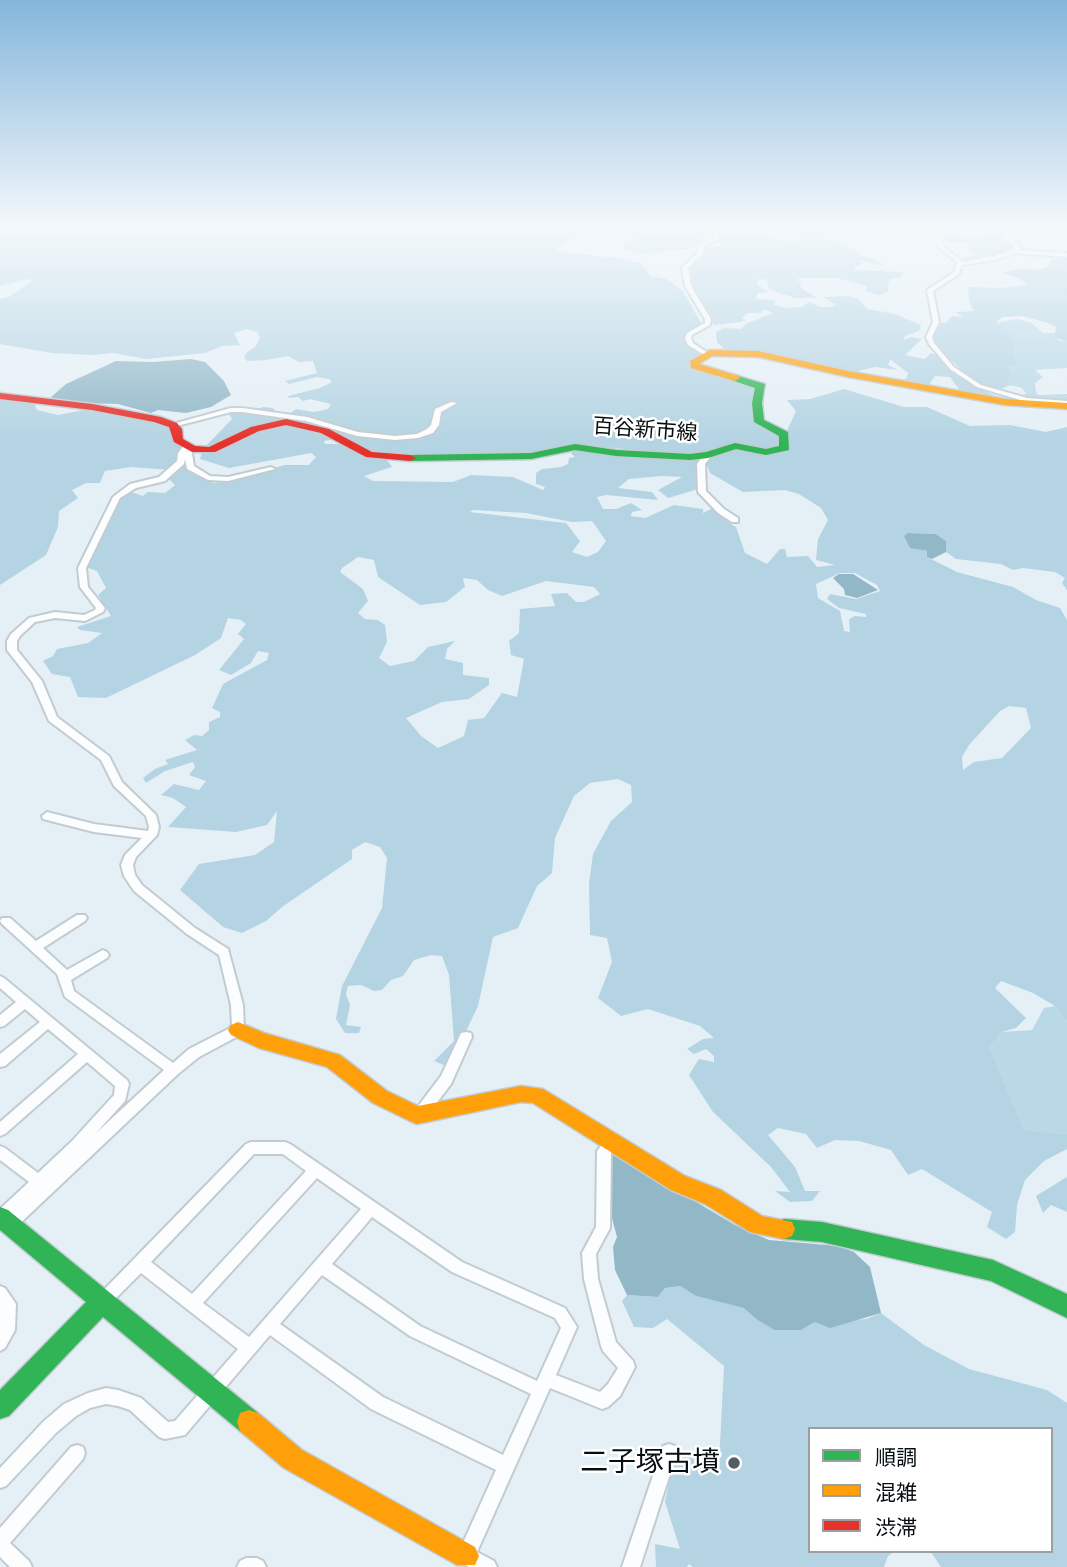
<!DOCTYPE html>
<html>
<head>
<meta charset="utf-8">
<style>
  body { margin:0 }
  #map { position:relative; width:1067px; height:1567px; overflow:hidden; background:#e5f0f6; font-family:Quicksand,"Noto Sans JP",sans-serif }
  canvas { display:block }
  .legend { position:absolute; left:808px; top:1427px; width:245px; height:126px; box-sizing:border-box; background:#fff; border:2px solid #9b9fa0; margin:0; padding:9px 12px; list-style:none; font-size:21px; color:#060e12 }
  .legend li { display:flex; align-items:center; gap:14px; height:35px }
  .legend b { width:35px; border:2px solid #9b9fa0 }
</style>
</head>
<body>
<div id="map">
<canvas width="1067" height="1567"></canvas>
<ul class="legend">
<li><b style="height:9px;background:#30b455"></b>順調</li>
<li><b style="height:9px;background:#ff9f0a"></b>混雑</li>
<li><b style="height:9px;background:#e5322d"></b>渋滞</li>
</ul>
</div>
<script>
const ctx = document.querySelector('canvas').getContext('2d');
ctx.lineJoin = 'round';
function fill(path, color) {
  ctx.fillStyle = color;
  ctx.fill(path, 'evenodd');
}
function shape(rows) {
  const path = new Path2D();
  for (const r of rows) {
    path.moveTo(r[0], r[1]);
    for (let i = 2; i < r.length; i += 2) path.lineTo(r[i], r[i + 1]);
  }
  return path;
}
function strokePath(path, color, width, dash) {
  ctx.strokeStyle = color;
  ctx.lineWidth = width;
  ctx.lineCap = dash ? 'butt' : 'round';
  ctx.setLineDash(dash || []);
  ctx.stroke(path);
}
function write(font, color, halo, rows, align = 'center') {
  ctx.font = font + ' Quicksand,"Noto Sans JP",sans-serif';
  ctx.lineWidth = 5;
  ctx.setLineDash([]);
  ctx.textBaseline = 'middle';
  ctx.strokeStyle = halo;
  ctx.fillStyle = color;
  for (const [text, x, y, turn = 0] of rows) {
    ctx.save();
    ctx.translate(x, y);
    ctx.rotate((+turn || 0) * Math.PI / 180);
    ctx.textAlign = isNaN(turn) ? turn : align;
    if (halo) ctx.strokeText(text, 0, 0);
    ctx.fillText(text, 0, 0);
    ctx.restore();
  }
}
const green = shape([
  [1017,319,1032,323,1043,333,1055,333,1055,337,1060,341,1067,342,1067,368,1035,370,1043,377,1035,383,1036,392,1038,395,1067,394,1067,402,1021,397,1026,393,1022,388,1011,385,1006,387,1010,376,1009,366,1014,362,1013,351,996,323],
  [1055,1006,1067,1021,1067,1134,1024,1132,990,1048,1001,1032,1032,1030,1044,1008]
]);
const forest = shape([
  [0,224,697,224,698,227,709,232,694,248,640,254,624,249,622,244,636,237,628,232,579,235,555,251,616,258,641,263,651,276,666,279,683,291,701,323,695,327,686,343,688,347,704,352,690,363,695,368,760,386,757,421,761,427,782,435,783,447,775,450,734,444,693,455,580,445,549,449,531,455,392,456,372,453,345,436,336,435,337,439,324,441,325,444,340,444,345,447,353,446,387,460,392,467,364,476,373,481,453,482,471,475,513,477,543,490,545,487,536,484,536,473,542,469,561,467,568,464,569,458,575,457,571,453,574,451,705,456,699,460,697,468,703,483,695,490,668,498,658,490,682,477,661,476,629,479,618,488,652,492,658,500,606,495,597,497,603,509,616,509,631,503,642,510,632,512,631,516,645,518,674,505,703,509,703,513,713,508,726,512,726,521,736,527,745,553,767,564,780,549,785,549,787,557,808,556,817,567,835,565,816,560,818,539,828,520,821,508,799,494,785,490,743,492,710,473,705,460,735,448,772,453,788,452,786,433,796,411,787,400,810,399,844,389,904,407,927,407,970,426,1010,425,1046,432,1067,427,1067,590,1062,583,1065,578,1055,572,1023,568,1013,570,1001,564,956,559,946,552,946,541,936,534,909,533,911,548,927,551,927,557,957,572,1013,587,1036,600,1060,608,1067,620,1067,1021,1055,1006,1033,993,1001,981,995,988,1026,1018,1016,1028,1001,1032,990,1048,1024,1131,1067,1134,1067,1149,1044,1161,1025,1180,1017,1205,1015,1232,1006,1239,987,1227,992,1212,922,1169,908,1175,891,1150,859,1141,835,1140,817,1148,806,1134,778,1128,768,1135,795,1167,805,1191,820,1191,812,1201,790,1202,775,1191,790,1192,771,1167,713,1112,689,1075,699,1059,714,1062,714,1056,706,1049,694,1054,687,1049,703,1039,714,1038,700,1026,648,1009,621,1016,598,998,612,962,607,938,590,935,589,884,593,854,611,821,632,802,631,785,618,779,590,783,574,796,555,838,552,873,537,886,518,928,493,937,478,1006,449,1067,434,1061,454,1041,449,975,442,956,431,955,414,960,403,976,391,980,382,990,374,991,361,985,348,986,346,994,350,1005,346,1025,361,1027,359,1033,345,1033,336,1019,342,986,382,908,387,858,380,847,365,842,352,850,352,859,282,907,266,921,242,933,223,927,180,890,199,864,255,855,274,842,277,811,267,825,236,832,168,827,186,807,173,798,161,795,174,784,199,790,206,781,189,775,195,767,193,762,165,771,146,783,143,778,155,769,168,764,165,760,197,750,185,740,194,735,202,736,209,730,209,722,220,717,220,712,212,708,223,684,267,660,269,653,258,651,251,663,231,675,219,670,244,639,238,634,246,624,241,620,228,618,221,638,195,655,106,698,78,697,70,677,52,674,43,661,53,656,57,649,88,643,102,633,80,630,77,627,111,616,98,595,106,588,97,571,88,568,85,563,120,496,128,491,143,496,148,492,165,493,175,485,166,476,184,453,192,474,214,483,285,465,309,465,316,457,311,453,229,468,200,459,203,449,232,419,228,413,240,408,255,410,263,407,273,408,276,412,291,413,296,409,314,412,328,409,331,404,310,399,303,401,298,397,289,398,288,396,320,388,332,382,329,379,317,377,289,384,285,381,317,373,313,361,299,362,288,356,267,360,247,361,244,358,246,353,256,346,260,338,257,332,247,329,234,333,240,345,223,346,205,353,146,359,113,353,94,355,52,353,0,344,0,299,9,297,32,281,28,279,0,286],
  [473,510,526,513,572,522,592,521,606,541,598,552,587,557,572,552,580,541,566,523,470,512],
  [358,557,374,560,378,577,420,605,446,602,465,587,463,578,477,580,488,590,502,596,546,581,594,587,600,594,584,602,576,602,567,593,551,594,555,606,520,609,519,633,509,641,511,655,524,659,517,697,502,693,484,718,468,720,464,736,438,748,421,736,406,718,442,702,469,699,489,685,489,678,463,675,463,663,445,659,447,649,455,641,428,647,414,661,390,666,379,658,387,642,385,625,378,620,365,619,358,613,368,601,363,589,340,572,342,568],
  [840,573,855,573,877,585,880,591,856,599,830,594,827,599,839,608,866,614,866,617,855,616,849,619,850,632,844,631,840,611,818,598,816,584],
  [1009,706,1026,708,1031,728,1002,758,974,762,963,770,962,757,969,745,1000,711],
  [733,224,878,224,876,227,835,232,827,238,798,237,761,229,758,226,739,226,781,240,793,242,798,239,810,238,836,241,854,248,863,257,874,258,884,266,858,260,863,264,855,267,855,270,905,272,900,278,890,279,887,287,889,291,879,295,866,291,867,286,836,278,801,278,797,280,801,282,800,287,817,298,796,298,778,293,768,287,767,280,759,279,757,285,768,292,758,293,755,299,773,300,776,302,774,305,788,308,801,307,809,302,820,307,830,307,836,305,823,297,849,296,858,299,868,309,895,314,921,325,919,331,905,336,903,340,912,337,922,339,905,355,925,359,931,353,938,355,943,363,976,388,996,396,993,398,961,392,950,377,935,376,928,386,897,381,906,379,908,373,890,359,888,365,898,370,875,367,858,371,865,375,805,361,725,350,717,342,716,332,725,328,741,329,746,324,773,313,763,309,761,313,747,313,742,318,746,320,740,322,715,325,710,322,695,290,687,271,688,266,704,249,721,245,717,241,723,237,719,226,728,231,734,229,733,225,738,227],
  [1000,225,1003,238,1014,246,1011,250,994,257,963,262,964,257,979,255,970,251,968,243,947,242,940,231,976,239,985,238],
  [1052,259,1067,259,1067,342,1054,337,1056,327,1048,323,1022,316,1002,317,996,323,1006,330,1016,342,1013,351,1016,365,1009,366,1010,376,1006,387,995,391,977,384,930,341,937,323,946,323,952,316,963,317,956,312,974,311,969,302,968,287,1001,288,1027,285,1019,278,1001,273,1024,268,1036,270,1047,267],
  [0,397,34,403,37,410,58,415,93,408,165,426,174,430,181,450,179,460,170,470,131,467,105,471,100,483,86,483,72,490,78,498,59,511,58,527,46,555,0,585],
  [1067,1177,1067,1212,1051,1205,1043,1213,1036,1196],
  [680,1286,696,1296,745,1308,756,1319,774,1330,801,1330,815,1322,866,1319,881,1313,924,1345,969,1369,1047,1390,1067,1403,1067,1567,941,1567,930,1551,1051,1551,1051,1429,810,1429,810,1551,895,1551,888,1556,884,1567,693,1567,689,1564,687,1567,656,1567,655,1544,680,1549,665,1502,673,1463,684,1456,719,1464,724,1366,667,1319,653,1328,634,1327,622,1301,627,1295,658,1297,665,1288]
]);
const water = shape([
  [191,359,205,362,224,381,231,395,211,407,186,413,158,410,151,413,118,404,80,403,50,398,66,384,116,361,153,362],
  [908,533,936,534,946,541,946,552,932,559,927,557,927,551,910,548,904,536],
  [839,574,853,574,878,590,857,598,845,595,844,589,833,578],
  [607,1155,617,1155,735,1225,769,1240,838,1246,854,1252,870,1267,881,1313,830,1328,815,1322,801,1330,774,1330,756,1319,744,1308,696,1296,680,1286,665,1288,658,1297,627,1295,615,1270,613,1247,617,1237,609,1207]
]);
const street = shape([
  [712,224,718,224,719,238,705,247,701,256,688,268,691,286,711,319,710,325,692,335,691,338,693,343,708,353,709,354,706,356,688,345,685,338,687,333,705,323,705,319,685,286,682,268,696,254,700,245,713,237,712,224],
  [919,224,926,224,937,232,944,247,963,262,994,256,1012,250,1014,248,1013,244,1002,238,1004,232,1003,224,1009,224,1010,232,1008,237,1018,242,1020,248,1019,250,1067,253,1067,257,1015,253,995,260,962,265,959,274,933,291,939,322,932,337,934,343,954,367,981,385,1027,398,1067,401,1067,405,1027,402,977,387,950,369,929,344,926,337,933,322,927,290,954,272,957,262,940,249,933,234,919,224],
  [1010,224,1028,224,1034,226,1031,228,1010,224],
  [1052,224,1067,226,1067,230,1053,225,1052,224],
  [451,402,457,403,441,412,439,425,433,433,418,438,395,440,357,436,306,421,242,412,231,412,173,427,169,425,231,408,242,408,307,417,358,432,395,436,417,434,427,429,431,425,435,409,451,402],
  [184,445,191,447,194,466,210,476,228,477,271,467,275,469,228,481,208,480,187,469,185,459,184,464,165,481,136,488,120,498,86,568,88,587,105,608,103,612,85,621,55,618,35,622,20,636,17,641,17,650,42,681,57,717,109,756,122,782,156,815,159,827,157,835,136,857,133,865,135,875,142,885,195,928,228,949,243,1005,244,1030,242,1034,199,1057,178,1074,14,1229,9,1231,4,1229,2,1224,0,1224,0,1209,29,1182,0,1160,0,1146,5,1148,38,1173,72,1141,114,1095,115,1086,87,1062,5,1134,0,1136,0,1122,78,1054,48,1029,5,1066,0,1067,0,1054,40,1022,25,1009,4,1026,0,1027,0,1015,16,1002,0,988,0,976,4,978,127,1080,129,1084,125,1101,95,1134,164,1070,65,997,57,974,2,924,0,921,2,918,10,918,36,941,77,915,85,915,87,918,85,921,43,948,67,970,99,952,103,950,107,952,109,955,107,958,71,980,74,991,173,1063,189,1049,232,1027,231,1005,219,955,187,934,134,891,124,876,121,865,125,855,142,838,94,832,43,819,42,816,47,812,94,824,148,831,149,827,146,816,114,786,101,760,49,721,32,682,7,650,7,641,11,634,29,618,55,612,84,615,95,610,96,608,80,587,78,568,113,497,130,484,159,477,177,461,178,453,184,445],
  [705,453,712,455,705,464,706,491,724,509,738,518,738,522,732,522,718,513,698,492,697,464,705,453],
  [466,1032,471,1033,472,1037,451,1084,426,1117,421,1119,416,1117,414,1113,416,1109,441,1076,461,1033,466,1032],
  [611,1137,616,1139,618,1143,611,1153,610,1228,596,1254,598,1279,616,1342,633,1361,635,1367,620,1396,608,1407,602,1409,550,1388,477,1552,494,1561,497,1567,469,1567,460,1562,457,1556,496,1470,371,1409,270,1335,185,1435,165,1439,159,1437,130,1410,118,1406,106,1404,90,1408,76,1416,56,1433,6,1486,0,1488,0,1468,44,1421,64,1404,88,1393,106,1388,118,1390,141,1398,168,1422,175,1421,238,1349,141,1273,106,1308,101,1310,96,1308,93,1303,96,1298,246,1144,251,1142,285,1142,290,1144,462,1262,565,1308,577,1327,556,1375,600,1392,608,1384,618,1368,603,1351,601,1346,584,1279,582,1253,596,1227,597,1151,606,1139,611,1137],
  [254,1154,283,1154,306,1171,192,1294,151,1262,254,1154],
  [317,1178,361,1209,249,1337,203,1303,317,1178],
  [372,1217,452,1272,555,1318,561,1328,537,1381,420,1326,332,1264,372,1217],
  [322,1275,410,1336,531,1394,503,1455,383,1397,280,1324,322,1275],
  [0,1286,5,1288,16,1304,15,1330,5,1348,0,1351,0,1286],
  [669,1444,675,1446,677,1452,640,1567,622,1567,661,1452,663,1446,669,1444],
  [77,1445,83,1447,85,1453,83,1459,10,1543,29,1561,32,1567,10,1567,0,1557,0,1528,71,1447,77,1445],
  [246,1558,257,1558,263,1561,266,1567,237,1567,240,1561,246,1558]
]);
const fast = shape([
  [735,375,765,384,762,403,764,420,788,432,789,450,766,455,736,449,708,458,690,460,616,456,575,450,531,459,410,461,404,458,410,455,531,453,575,444,616,450,690,454,706,452,735,443,766,449,779,446,779,436,754,422,752,403,755,388,731,380,730,378,735,375],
  [0,1207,8,1210,258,1413,261,1422,258,1431,249,1434,240,1431,103,1317,9,1416,0,1419,0,1390,86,1302,0,1230,0,1207],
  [784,1219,822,1222,993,1260,1067,1294,1067,1318,991,1281,822,1242,784,1239,776,1236,773,1229,776,1222,784,1219]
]);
const slow = shape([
  [710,350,758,351,848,371,1005,399,1067,403,1067,409,1005,405,848,377,758,357,712,356,699,364,739,376,740,378,735,381,691,368,690,361,710,350],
  [238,1022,264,1033,340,1055,387,1091,418,1106,521,1086,543,1089,685,1176,721,1190,762,1216,792,1222,795,1229,792,1236,784,1239,750,1232,705,1204,671,1190,533,1103,521,1102,417,1124,410,1121,373,1103,327,1067,259,1048,231,1035,228,1030,231,1025,238,1022],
  [249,1410,258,1413,302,1450,475,1547,479,1556,475,1565,457,1565,284,1468,240,1431,237,1422,240,1413,249,1410]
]);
const jam = shape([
  [0,393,92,404,161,417,177,423,182,429,183,439,195,446,209,447,251,427,286,419,329,429,372,452,410,455,416,458,410,461,366,457,321,433,286,425,259,431,215,452,192,452,174,442,169,427,154,422,92,410,0,399,0,393]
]);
const markers = [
  [734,1463,7,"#545d62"]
];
const farStreetnames = [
  ["百谷新市線",645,430,4]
];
const nearPoinames = [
  ["二子塚古墳",720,1463]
];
fill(green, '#bad9e7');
fill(forest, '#b4d4e3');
fill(water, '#92b8c8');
strokePath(street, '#c2ccd0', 4);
strokePath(fast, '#c2ccd0', 3);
strokePath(slow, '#c2ccd0', 3);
strokePath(jam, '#c2ccd0', 3);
fill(street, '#fbfdfe');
fill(fast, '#30b455');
fill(slow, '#ff9f0a');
fill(jam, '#e5322d');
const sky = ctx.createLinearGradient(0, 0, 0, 443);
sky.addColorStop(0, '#85b6db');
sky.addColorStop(0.51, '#f3f8fb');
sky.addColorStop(1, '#f3f8fb00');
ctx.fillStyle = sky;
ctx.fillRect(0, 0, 1067, 443);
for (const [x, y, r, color] of markers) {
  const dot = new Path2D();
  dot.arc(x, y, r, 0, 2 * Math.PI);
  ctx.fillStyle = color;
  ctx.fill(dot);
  strokePath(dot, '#fff', 2.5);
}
write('21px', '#060e12', '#fff', farStreetnames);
write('28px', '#060e12', '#fff', nearPoinames, 'right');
</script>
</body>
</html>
